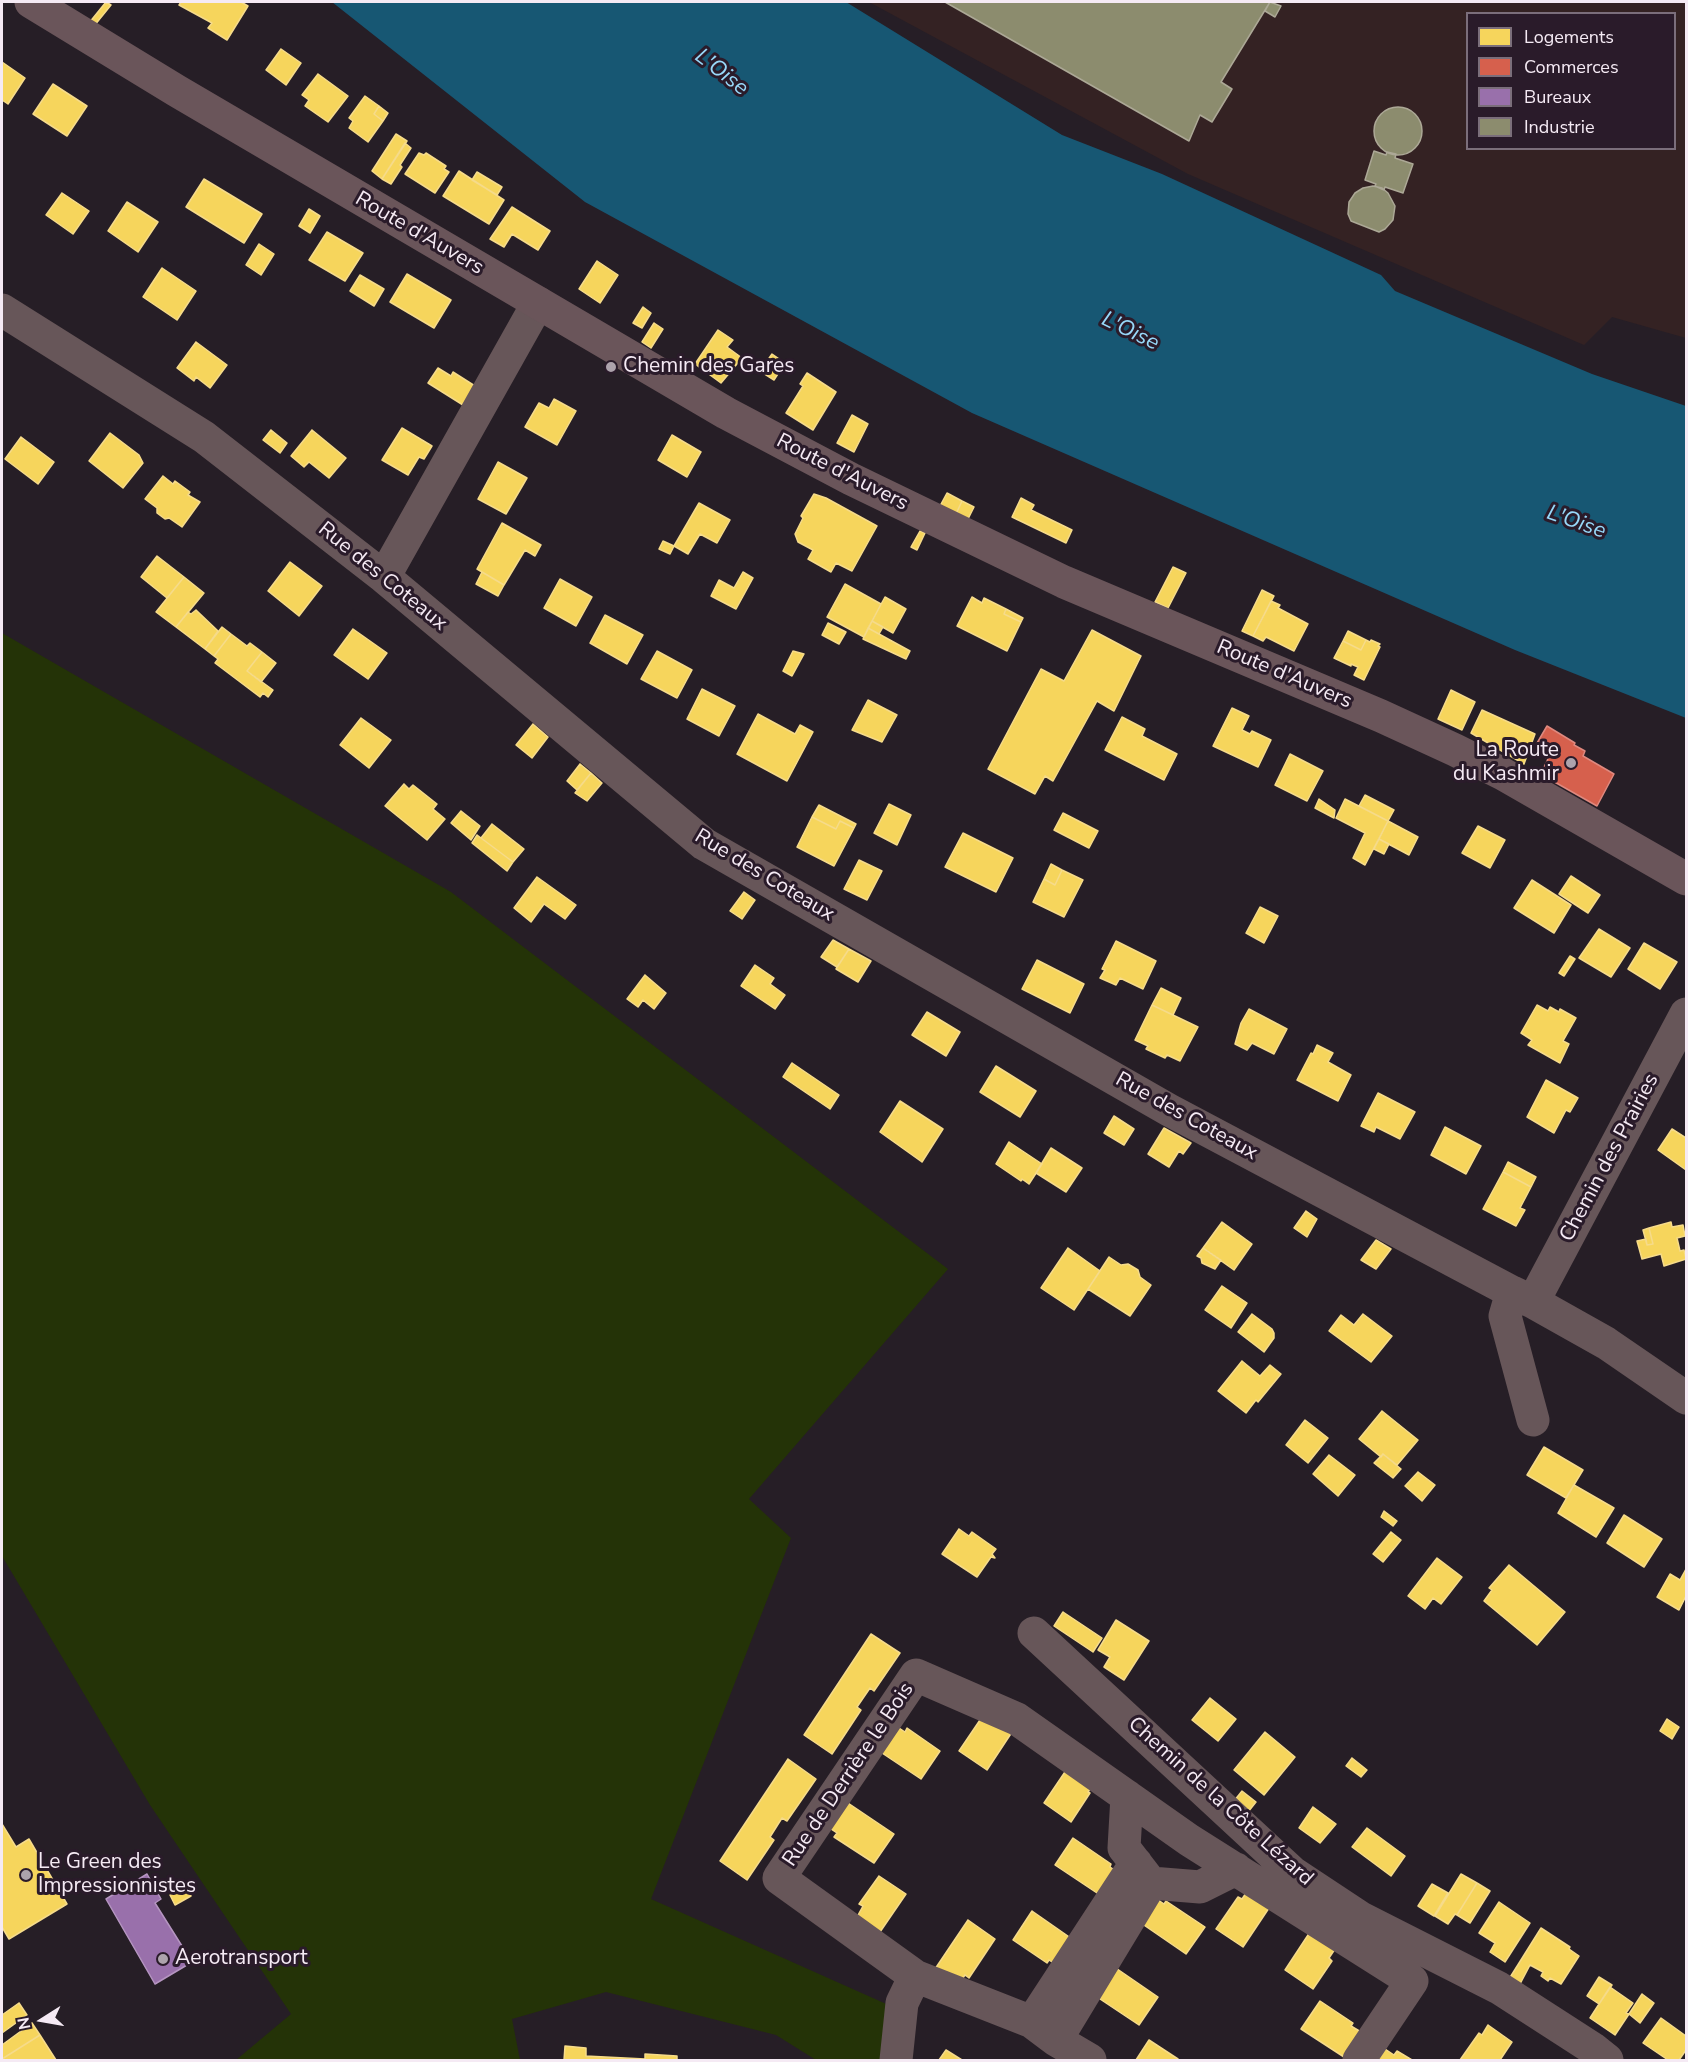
<!DOCTYPE html>
<html>
<head>
<meta charset="utf-8">
<style>
  body { margin:0 }
  #map { position:relative; width:1688px; height:2062px; overflow:hidden; background:#261e26; font-family:"Nunito Sans",sans-serif }
  canvas { display:block }
  .frame { position:absolute; inset:0; border:3px solid #f5eaf4; pointer-events:none }
  .legend { position:absolute; left:1466px; top:12px; width:210px; height:138px; box-sizing:border-box; background:#2a1b2a; border:2px solid #7b6e7b; margin:0; padding:8px 10px; list-style:none; font-size:18px; color:#f5eaf4 }
  .legend li { display:flex; align-items:center; gap:12px; height:30px }
  .legend b { width:30px; border:2px solid #7b6e7b }
  .north { position:absolute; left:12px; top:1990px; width:60px; height:60px; -webkit-text-stroke:4px #2a1b2a; paint-order:stroke; rotate:259deg; font-size:16px; font-weight:700; line-height:24px; text-align:center; color:#f5eaf4 }
  .north::after { content:''; display:block; margin:auto; width:21px; height:27px; background:#f5eaf4; clip-path:polygon(50% 0,100% 100%,50% 72%,0 100%) }
</style>
</head>
<body>
<div id="map">
<canvas width="1688" height="2062"></canvas>
<div class="frame"></div>
<ul class="legend">
<li><b style="height:16px;background:#f6d55c"></b>Logements</li>
<li><b style="height:16px;background:#d6604d"></b>Commerces</li>
<li><b style="height:16px;background:#9970ab"></b>Bureaux</li>
<li><b style="height:16px;background:#8c8c6e"></b>Industrie</li>
</ul>
<div class="north">N</div>
</div>
<script>
const ctx = document.querySelector('canvas').getContext('2d');
ctx.lineJoin = 'round';
function fill(path, color) {
  ctx.fillStyle = color;
  ctx.fill(path, 'evenodd');
}
function shape(rows) {
  const path = new Path2D();
  for (const r of rows) {
    if (r.length === 3) {
      path.moveTo(r[0] + r[2], r[1]);
      path.arc(r[0], r[1], r[2], 0, 2 * Math.PI);
      continue;
    }
    path.moveTo(r[0], r[1]);
    for (let i = 2; i < r.length; i += 2) path.lineTo(r[i], r[i + 1]);
  }
  return path;
}
function strokePath(path, color, width, dash) {
  ctx.strokeStyle = color;
  ctx.lineWidth = width;
  ctx.lineCap = dash ? 'butt' : 'round';
  ctx.setLineDash(dash || []);
  ctx.stroke(path);
}
function write(font, color, halo, rows, align = 'center') {
  ctx.font = font + ' "Nunito Sans",sans-serif';
  ctx.lineWidth = 6;
  ctx.setLineDash([]);
  ctx.textBaseline = 'middle';
  ctx.strokeStyle = halo;
  ctx.fillStyle = color;
  for (const [text, x, y, turn = 0] of rows) {
    ctx.save();
    ctx.translate(x, y);
    ctx.rotate((+turn || 0) * Math.PI / 180);
    ctx.textAlign = isNaN(turn) ? turn : align;
    if (halo) ctx.strokeText(text, 0, 0);
    ctx.fillText(text, 0, 0);
    ctx.restore();
  }
}
const industrial = shape([
  [869,2,1686,2,1686,338,1612,317,1584,345,1188,174],
  [1468,14,1674,14,1674,148,1468,148]
]);
const green = shape([
  [2,633,451,892,948,1269,749,1499,791,1538,651,1899,893,2007,884,2060,816,2060,776,2035,606,1992,512,2019,520,2060,236,2060,291,2014,150,1805,2,1556]
]);
const water = shape([
  [332,2,846,2,1062,135,1162,174,1381,275,1395,291,1592,374,1686,406,1686,718,1515,650,972,413,585,202]
]);
const homes = shape([
  [106,2,111,5,94,26,89,23,106,2],
  [181,2,241,2,248,6,227,40,208,28,212,23,179,5,181,2],
  [281,49,301,63,286,85,266,70,281,49],
  [2,62,25,78,8,104,2,100,2,62],
  [318,74,348,96,328,122,305,106,309,100,302,95,318,74],
  [53,84,87,106,67,136,33,114,53,84],
  [365,96,379,106,374,114,383,121,368,142,349,128,353,121,349,118,365,96],
  [379,106,388,113,383,121,374,114,379,106],
  [396,134,407,141,382,179,372,171,396,134],
  [405,143,411,148,400,165,402,167,391,184,382,179,405,143],
  [419,153,424,155,426,153,446,166,444,169,449,172,435,193,405,174,419,153],
  [459,171,504,200,489,224,443,196,459,171],
  [477,172,502,187,497,195,472,180,477,172],
  [204,179,262,214,244,243,186,207,204,179],
  [62,193,89,211,73,234,46,215,62,193],
  [127,202,158,222,138,252,108,231,127,202],
  [512,207,550,231,538,250,512,234,504,247,490,239,512,207],
  [309,209,320,216,310,233,299,226,309,209],
  [327,232,363,253,345,281,309,260,327,232],
  [259,244,274,254,261,275,246,265,259,244],
  [597,261,618,275,600,303,579,289,597,261],
  [162,268,196,291,177,320,143,297,162,268],
  [407,274,451,300,434,328,390,302,407,274],
  [360,275,384,289,374,306,350,291,360,275],
  [643,307,651,313,642,328,633,323,643,307],
  [654,323,663,329,651,348,642,342,654,323],
  [718,330,733,340,727,347,742,358,721,383,695,364,718,330],
  [196,342,227,365,210,388,196,377,194,381,177,368,196,342],
  [772,354,785,363,774,380,760,371,772,354],
  [438,368,451,376,453,372,475,386,463,405,428,383,438,368],
  [807,373,836,392,813,430,786,413,803,386,800,384,807,373],
  [554,399,576,411,557,445,525,427,539,403,549,408,554,399],
  [852,415,868,424,854,452,837,443,852,415],
  [402,428,432,446,424,459,419,457,408,475,382,460,402,428],
  [271,430,287,443,280,453,263,440,271,430],
  [312,430,346,458,329,478,309,462,304,467,291,456,312,430],
  [110,433,139,455,143,463,123,488,89,461,110,433],
  [672,435,701,452,687,477,658,460,672,435],
  [21,437,54,462,38,484,5,459,21,437],
  [498,462,527,478,506,514,478,499,498,462],
  [163,476,173,484,175,481,190,492,188,495,200,502,182,527,169,518,165,519,157,513,157,508,145,499,163,476],
  [947,493,962,501,956,514,940,506,947,493],
  [814,494,826,498,877,526,852,571,836,563,831,572,808,559,813,550,798,542,795,534,803,518,801,516,814,494],
  [1021,498,1034,505,1031,510,1072,530,1066,543,1012,517,1021,498],
  [962,501,974,507,968,519,956,514,962,501],
  [699,503,730,520,717,543,700,534,688,554,674,546,699,503],
  [502,523,541,545,535,556,525,550,504,585,477,569,502,523],
  [920,531,925,533,917,550,911,547,920,531],
  [663,541,674,546,670,554,659,549,663,541],
  [157,556,184,577,167,598,141,577,157,556],
  [290,562,322,586,299,616,268,591,290,562],
  [1173,567,1186,573,1168,608,1155,602,1173,567],
  [482,572,504,585,498,596,476,584,482,572],
  [743,572,753,578,736,609,711,596,719,580,734,588,743,572],
  [184,577,204,593,176,627,156,612,184,577],
  [560,579,592,597,576,626,544,608,560,579],
  [845,584,881,604,864,637,827,617,845,584],
  [1262,590,1274,596,1253,636,1242,631,1262,590],
  [885,597,906,609,893,633,872,621,885,597],
  [972,597,982,603,984,598,1006,609,1004,614,1021,622,1007,651,957,626,972,597],
  [1271,601,1280,605,1278,608,1308,624,1294,651,1266,637,1263,641,1253,636,1271,601],
  [1006,609,1023,618,1021,622,1004,614,1006,609],
  [196,610,218,631,205,649,176,627,188,612,191,614,196,610],
  [605,615,643,635,627,664,590,643,605,615],
  [872,621,883,627,879,634,868,628,872,621],
  [828,623,846,632,839,644,822,635,828,623],
  [222,627,231,634,214,656,205,649,222,627],
  [868,628,910,651,906,659,863,639,868,628],
  [353,629,387,653,368,679,334,655,353,629],
  [1092,630,1141,656,1114,711,1097,701,1053,781,1045,776,1035,794,988,769,1041,669,1064,681,1092,630],
  [1348,631,1366,640,1361,650,1343,641,1348,631],
  [231,634,247,646,250,643,262,652,247,671,273,690,268,697,263,693,260,697,215,663,218,659,214,656,231,634],
  [1366,640,1370,642,1371,640,1380,644,1378,646,1380,647,1364,680,1354,675,1358,667,1351,664,1351,666,1334,658,1343,641,1361,650,1366,640],
  [657,651,692,670,677,698,641,679,657,651],
  [793,651,804,654,792,676,783,671,793,651],
  [262,652,276,663,261,682,247,671,262,652],
  [702,689,735,706,719,736,687,719,702,689],
  [1451,690,1475,702,1462,730,1438,719,1451,690],
  [868,700,897,715,882,742,852,730,868,700],
  [1232,708,1249,716,1242,730,1250,734,1252,731,1271,740,1258,767,1213,746,1232,708],
  [1482,710,1535,734,1524,764,1471,733,1482,710],
  [758,714,795,734,800,725,813,732,787,781,737,754,758,714],
  [1122,717,1145,729,1142,736,1177,754,1164,780,1105,750,1122,717],
  [361,718,391,740,369,768,340,745,361,718],
  [533,724,548,737,532,758,516,745,533,724],
  [1290,754,1323,771,1307,801,1275,785,1290,754],
  [580,764,591,773,577,790,567,781,580,764],
  [591,773,602,783,587,801,575,793,591,773],
  [404,784,409,789,413,785,437,804,433,809,445,819,427,840,385,806,404,784],
  [1365,795,1394,810,1388,821,1359,806,1365,795],
  [1319,799,1335,810,1334,818,1315,808,1319,799],
  [1345,799,1388,821,1365,865,1353,858,1365,833,1336,818,1345,799],
  [889,804,911,815,897,845,874,833,889,804],
  [819,805,856,824,854,828,840,821,836,829,812,817,819,805],
  [461,811,480,826,471,840,451,823,461,811],
  [1063,813,1098,831,1089,848,1054,830,1063,813],
  [812,817,836,829,840,821,854,828,834,866,797,847,812,817],
  [1388,821,1418,837,1409,855,1379,839,1388,821],
  [492,824,524,849,513,862,481,838,492,824],
  [1478,826,1505,840,1490,868,1462,853,1478,826],
  [963,833,1013,858,996,892,945,867,963,833],
  [477,835,513,862,507,871,472,843,477,835],
  [1379,839,1389,844,1384,854,1374,849,1379,839],
  [859,860,882,871,867,900,844,889,859,860],
  [1051,864,1062,870,1055,885,1044,879,1051,864],
  [1062,870,1083,880,1064,917,1033,902,1044,879,1055,885,1062,870],
  [1571,876,1600,895,1588,913,1559,894,1571,876],
  [537,877,576,905,565,919,544,904,531,922,514,908,537,877],
  [1532,880,1571,905,1554,933,1514,908,1532,880],
  [744,892,755,900,742,919,730,911,744,892],
  [1260,907,1278,916,1264,943,1246,933,1260,907],
  [1599,929,1630,948,1611,977,1579,958,1599,929],
  [833,940,849,949,837,967,821,957,833,940],
  [1116,941,1156,961,1143,989,1120,978,1116,985,1100,978,1105,970,1102,969,1116,941],
  [1644,943,1677,962,1660,989,1628,969,1644,943],
  [849,949,871,961,858,982,836,969,849,949],
  [1570,956,1575,959,1564,976,1559,973,1570,956],
  [1037,960,1084,984,1070,1013,1022,989,1037,960],
  [755,965,774,978,770,984,785,995,775,1009,741,986,755,965],
  [645,975,666,993,654,1009,643,1000,638,1007,627,999,645,975],
  [1161,988,1181,998,1173,1015,1152,1005,1161,988],
  [1152,1005,1198,1027,1180,1061,1167,1055,1165,1058,1146,1049,1148,1046,1135,1040,1152,1005],
  [1537,1005,1548,1011,1550,1007,1559,1012,1560,1009,1576,1018,1563,1041,1569,1044,1560,1063,1528,1045,1532,1040,1521,1033,1537,1005],
  [1249,1009,1287,1029,1274,1054,1252,1043,1247,1050,1235,1044,1241,1023,1249,1009],
  [927,1012,960,1032,946,1056,912,1035,927,1012],
  [1317,1045,1333,1053,1328,1062,1351,1075,1338,1101,1297,1080,1311,1053,1313,1054,1317,1045],
  [792,1063,839,1095,830,1109,783,1077,792,1063],
  [996,1066,1036,1091,1020,1117,980,1092,996,1066],
  [1546,1080,1578,1098,1570,1112,1566,1110,1554,1133,1527,1117,1546,1080],
  [1378,1093,1415,1112,1400,1139,1376,1127,1374,1132,1361,1126,1378,1093],
  [900,1101,943,1129,922,1162,880,1132,900,1101],
  [1114,1116,1134,1129,1124,1145,1104,1133,1114,1116],
  [1445,1127,1481,1146,1466,1174,1431,1155,1445,1127],
  [1164,1128,1191,1143,1183,1154,1179,1151,1169,1167,1148,1154,1164,1128],
  [1672,1129,1686,1138,1686,1170,1658,1150,1672,1129],
  [1009,1142,1042,1164,1029,1184,1022,1179,1021,1181,996,1164,1009,1142],
  [1051,1148,1082,1168,1066,1192,1036,1173,1051,1148],
  [1508,1162,1536,1177,1531,1187,1503,1172,1508,1162],
  [1503,1172,1531,1187,1520,1208,1525,1210,1516,1226,1483,1209,1503,1172],
  [1306,1211,1317,1219,1307,1237,1294,1228,1306,1211],
  [1222,1222,1252,1244,1234,1270,1203,1248,1222,1222],
  [1671,1222,1672,1227,1683,1225,1685,1236,1677,1238,1680,1251,1684,1250,1686,1259,1664,1266,1661,1254,1642,1259,1637,1241,1646,1239,1647,1245,1653,1244,1649,1228,1671,1222],
  [1649,1228,1653,1244,1647,1245,1643,1230,1649,1228],
  [1376,1240,1391,1249,1376,1269,1361,1260,1376,1240],
  [1068,1248,1100,1271,1074,1310,1041,1288,1068,1248],
  [1203,1248,1221,1260,1215,1269,1202,1263,1201,1258,1197,1256,1203,1248],
  [1109,1257,1121,1265,1128,1264,1138,1270,1140,1277,1151,1285,1130,1316,1088,1289,1109,1257],
  [1222,1286,1247,1303,1231,1328,1205,1310,1222,1286],
  [1252,1314,1272,1329,1274,1333,1274,1338,1264,1352,1238,1332,1252,1314],
  [1363,1314,1392,1336,1371,1362,1329,1331,1341,1315,1354,1325,1363,1314],
  [1242,1361,1260,1376,1270,1365,1281,1374,1258,1402,1256,1400,1246,1413,1218,1391,1242,1361],
  [1382,1411,1418,1440,1397,1465,1383,1454,1381,1457,1359,1439,1382,1411],
  [1305,1420,1328,1438,1308,1463,1286,1445,1305,1420],
  [1544,1447,1583,1470,1566,1498,1527,1475,1544,1447],
  [1383,1454,1401,1469,1393,1478,1374,1463,1383,1454],
  [1329,1455,1355,1475,1338,1496,1313,1474,1329,1455],
  [1418,1472,1435,1485,1422,1501,1405,1486,1418,1472],
  [1574,1485,1614,1508,1596,1537,1558,1513,1574,1485],
  [1384,1511,1397,1521,1393,1526,1381,1517,1384,1511],
  [1624,1515,1662,1539,1644,1567,1607,1543,1624,1515],
  [959,1529,969,1536,972,1532,996,1549,992,1554,995,1558,991,1557,977,1577,942,1554,959,1529],
  [1391,1532,1401,1540,1383,1562,1373,1554,1391,1532],
  [1437,1558,1462,1577,1441,1604,1433,1598,1425,1609,1408,1596,1437,1558],
  [1509,1565,1565,1612,1537,1645,1484,1601,1492,1590,1489,1588,1509,1565],
  [1686,1569,1686,1596,1679,1610,1657,1597,1670,1574,1680,1580,1686,1569],
  [1063,1612,1102,1638,1093,1652,1054,1626,1063,1612],
  [1116,1620,1149,1641,1124,1680,1104,1667,1110,1657,1098,1650,1116,1620],
  [871,1634,900,1653,874,1691,870,1688,857,1707,861,1710,832,1754,804,1735,871,1634],
  [1210,1698,1236,1719,1218,1741,1192,1720,1210,1698],
  [1667,1719,1679,1727,1672,1739,1660,1731,1667,1719],
  [980,1720,1014,1729,987,1770,959,1751,980,1720],
  [896,1726,905,1732,907,1728,940,1751,921,1779,879,1751,896,1726],
  [1265,1732,1295,1757,1264,1795,1234,1770,1265,1732],
  [1352,1758,1367,1770,1361,1777,1346,1766,1352,1758],
  [788,1759,816,1779,787,1821,782,1818,770,1837,774,1840,747,1880,720,1861,788,1759],
  [1069,1766,1094,1783,1088,1792,1090,1793,1071,1822,1044,1803,1069,1766],
  [1242,1791,1256,1802,1248,1812,1234,1801,1242,1791],
  [845,1801,894,1834,874,1863,834,1837,837,1833,828,1827,845,1801],
  [1313,1807,1336,1824,1320,1843,1299,1828,1313,1807],
  [2,1824,16,1847,29,1839,67,1904,9,1939,2,1927,2,1824],
  [1367,1828,1405,1856,1391,1876,1352,1847,1367,1828],
  [1073,1838,1111,1864,1110,1867,1119,1873,1103,1897,1055,1865,1073,1838],
  [1461,1874,1477,1883,1457,1915,1455,1914,1448,1924,1435,1916,1461,1874],
  [879,1876,906,1894,880,1932,857,1917,863,1906,859,1904,879,1876],
  [1477,1883,1490,1891,1470,1923,1457,1915,1477,1883],
  [1432,1884,1448,1893,1434,1916,1418,1906,1432,1884],
  [184,1885,191,1896,175,1905,170,1895,184,1885],
  [1248,1890,1271,1905,1243,1947,1216,1929,1238,1897,1242,1899,1248,1890],
  [1154,1897,1164,1904,1166,1901,1205,1927,1186,1954,1138,1921,1154,1897],
  [1499,1902,1530,1923,1505,1962,1490,1952,1495,1943,1479,1933,1499,1902],
  [1032,1911,1075,1941,1058,1966,1049,1960,1047,1963,1013,1940,1032,1911],
  [968,1920,995,1939,969,1978,965,1975,958,1985,935,1969,968,1920],
  [1541,1928,1570,1947,1569,1949,1579,1956,1561,1984,1550,1978,1548,1981,1541,1976,1543,1972,1530,1965,1520,1984,1504,1987,1541,1928],
  [1310,1932,1335,1949,1329,1958,1332,1961,1313,1989,1285,1970,1310,1932],
  [1110,1964,1158,1997,1139,2025,1100,1999,1110,1964],
  [1599,1977,1612,1985,1599,2004,1587,1996,1599,1977],
  [1610,1987,1633,2003,1626,2013,1629,2014,1615,2035,1590,2018,1610,1987],
  [1642,1994,1654,2003,1640,2023,1629,2014,1642,1994],
  [1320,2001,1353,2023,1351,2026,1361,2032,1344,2057,1301,2029,1320,2001],
  [19,2003,27,2015,2,2033,2,2015,19,2003],
  [1661,2018,1686,2036,1686,2050,1679,2060,1668,2060,1643,2043,1661,2018],
  [32,2023,40,2035,2,2059,2,2045,32,2023],
  [1488,2025,1512,2042,1500,2060,1460,2060,1479,2033,1482,2035,1488,2025],
  [40,2035,56,2060,2,2060,2,2059,40,2035],
  [1149,2040,1178,2059,1177,2060,1136,2060,1149,2040],
  [565,2046,586,2048,586,2056,645,2059,645,2054,677,2056,677,2060,564,2060,565,2046],
  [1385,2049,1394,2055,1397,2051,1412,2060,1378,2060,1385,2049],
  [946,2050,962,2060,939,2060,946,2050]
]);
const shops = shape([
  [1547,726,1575,743,1574,745,1585,751,1583,756,1614,774,1597,806,1551,780,1555,773,1544,767,1548,759,1533,750,1547,726]
]);
const offices = shape([
  [147,1874,161,1899,155,1903,192,1962,155,1984,106,1899,147,1874]
]);
const industry = shape([
  [945,2,1270,2,1221,82,1232,89,1212,122,1200,115,1189,141,945,2],
  [1270,2,1281,6,1275,17,1265,11,1270,2],
  [1398,131,24],
  [1374,151,1386,155,1387,152,1396,154,1395,158,1413,164,1403,193,1385,187,1384,190,1375,186,1376,184,1365,180,1374,151],
  [1373,186,1382,188,1388,193,1395,206,1393,220,1385,229,1379,232,1351,221,1348,214,1349,202,1355,193,1363,188,1373,186]
]);
const minor = shape([
  [2,310,204,437,384,577,704,844,1169,1110,1512,1292,1533,1302,1606,1343,1686,1398],
  [384,577,538,303],
  [1512,1292,1505,1316,1533,1420],
  [1533,1302,1686,1014],
  [1034,1633,1293,1873,1361,1918,1499,1988,1592,2048,1607,2060],
  [1127,1796,1124,1848,1151,1883,1200,1887,1236,1869],
  [915,1976,1032,2022,1056,2040,1090,2060],
  [1032,2022,1136,1863],
  [1056,2040,1151,1883],
  [896,2060,902,2003,915,1976,779,1878,916,1675,1017,1719,1189,1840,1412,1981,1359,2060]
]);
const major = shape([
  [31,2,177,91,726,413,851,479,1064,582,1381,716,1455,750,1503,774,1686,879]
]);
const markers = [
  [611,367,6,"#ada3ac"],
  [1571,763,6,"#ada3ac"],
  [26,1875,6,"#ada3ac"],
  [163,1959,6,"#ada3ac"]
];
const streetNames = [
  ["Route d'Auvers",419,234,30],
  ["Route d'Auvers",842,473,27],
  ["Rue des Coteaux",382,577,39],
  ["Route d'Auvers",1284,675,23],
  ["Rue des Coteaux",764,876,31],
  ["Rue des Coteaux",1186,1117,29],
  ["Chemin des Prairies",1610,1158,-62],
  ["Rue de Derrière le Bois",849,1775,-56],
  ["Chemin de la Côte Lézard",1220,1802,42]
];
const poiNames = [
  ["Chemin des Gares",623,367],
  ["La Route",1559,751,"right"],
  ["du Kashmir",1559,775,"right"],
  ["Le Green des",38,1863],
  ["Impressionnistes",38,1887],
  ["Aerotransport",175,1959]
];
const waterNames = [
  ["L'Oise",721,73,38],
  ["L'Oise",1130,332,26],
  ["L'Oise",1576,523,19]
];
fill(industrial, '#342223');
fill(green, '#243307');
fill(water, '#175773');
fill(homes, '#f6d55c');
strokePath(homes, '#f6db8a', 1.5);
fill(shops, '#d6604d');
strokePath(shops, '#df897f', 1.5);
fill(offices, '#9970ab');
strokePath(offices, '#b595c1', 1.5);
fill(industry, '#8c8c6e');
strokePath(industry, '#aca896', 1.5);
strokePath(minor, '#675659', 33);
strokePath(major, '#6a555a', 33);
for (const [x, y, r, color] of markers) {
  const dot = new Path2D();
  dot.arc(x, y, r, 0, 2 * Math.PI);
  ctx.fillStyle = color;
  ctx.fill(dot);
  strokePath(dot, '#2a1b2a', 2);
}
write('21px', '#f5eaf4', '#2a1b2a', streetNames);
write('21px', '#f5eaf4', '#2a1b2a', poiNames, 'left');
write('italic 22px', '#97d8f9', '#2a1b2a', waterNames);
</script>
</body>
</html>
